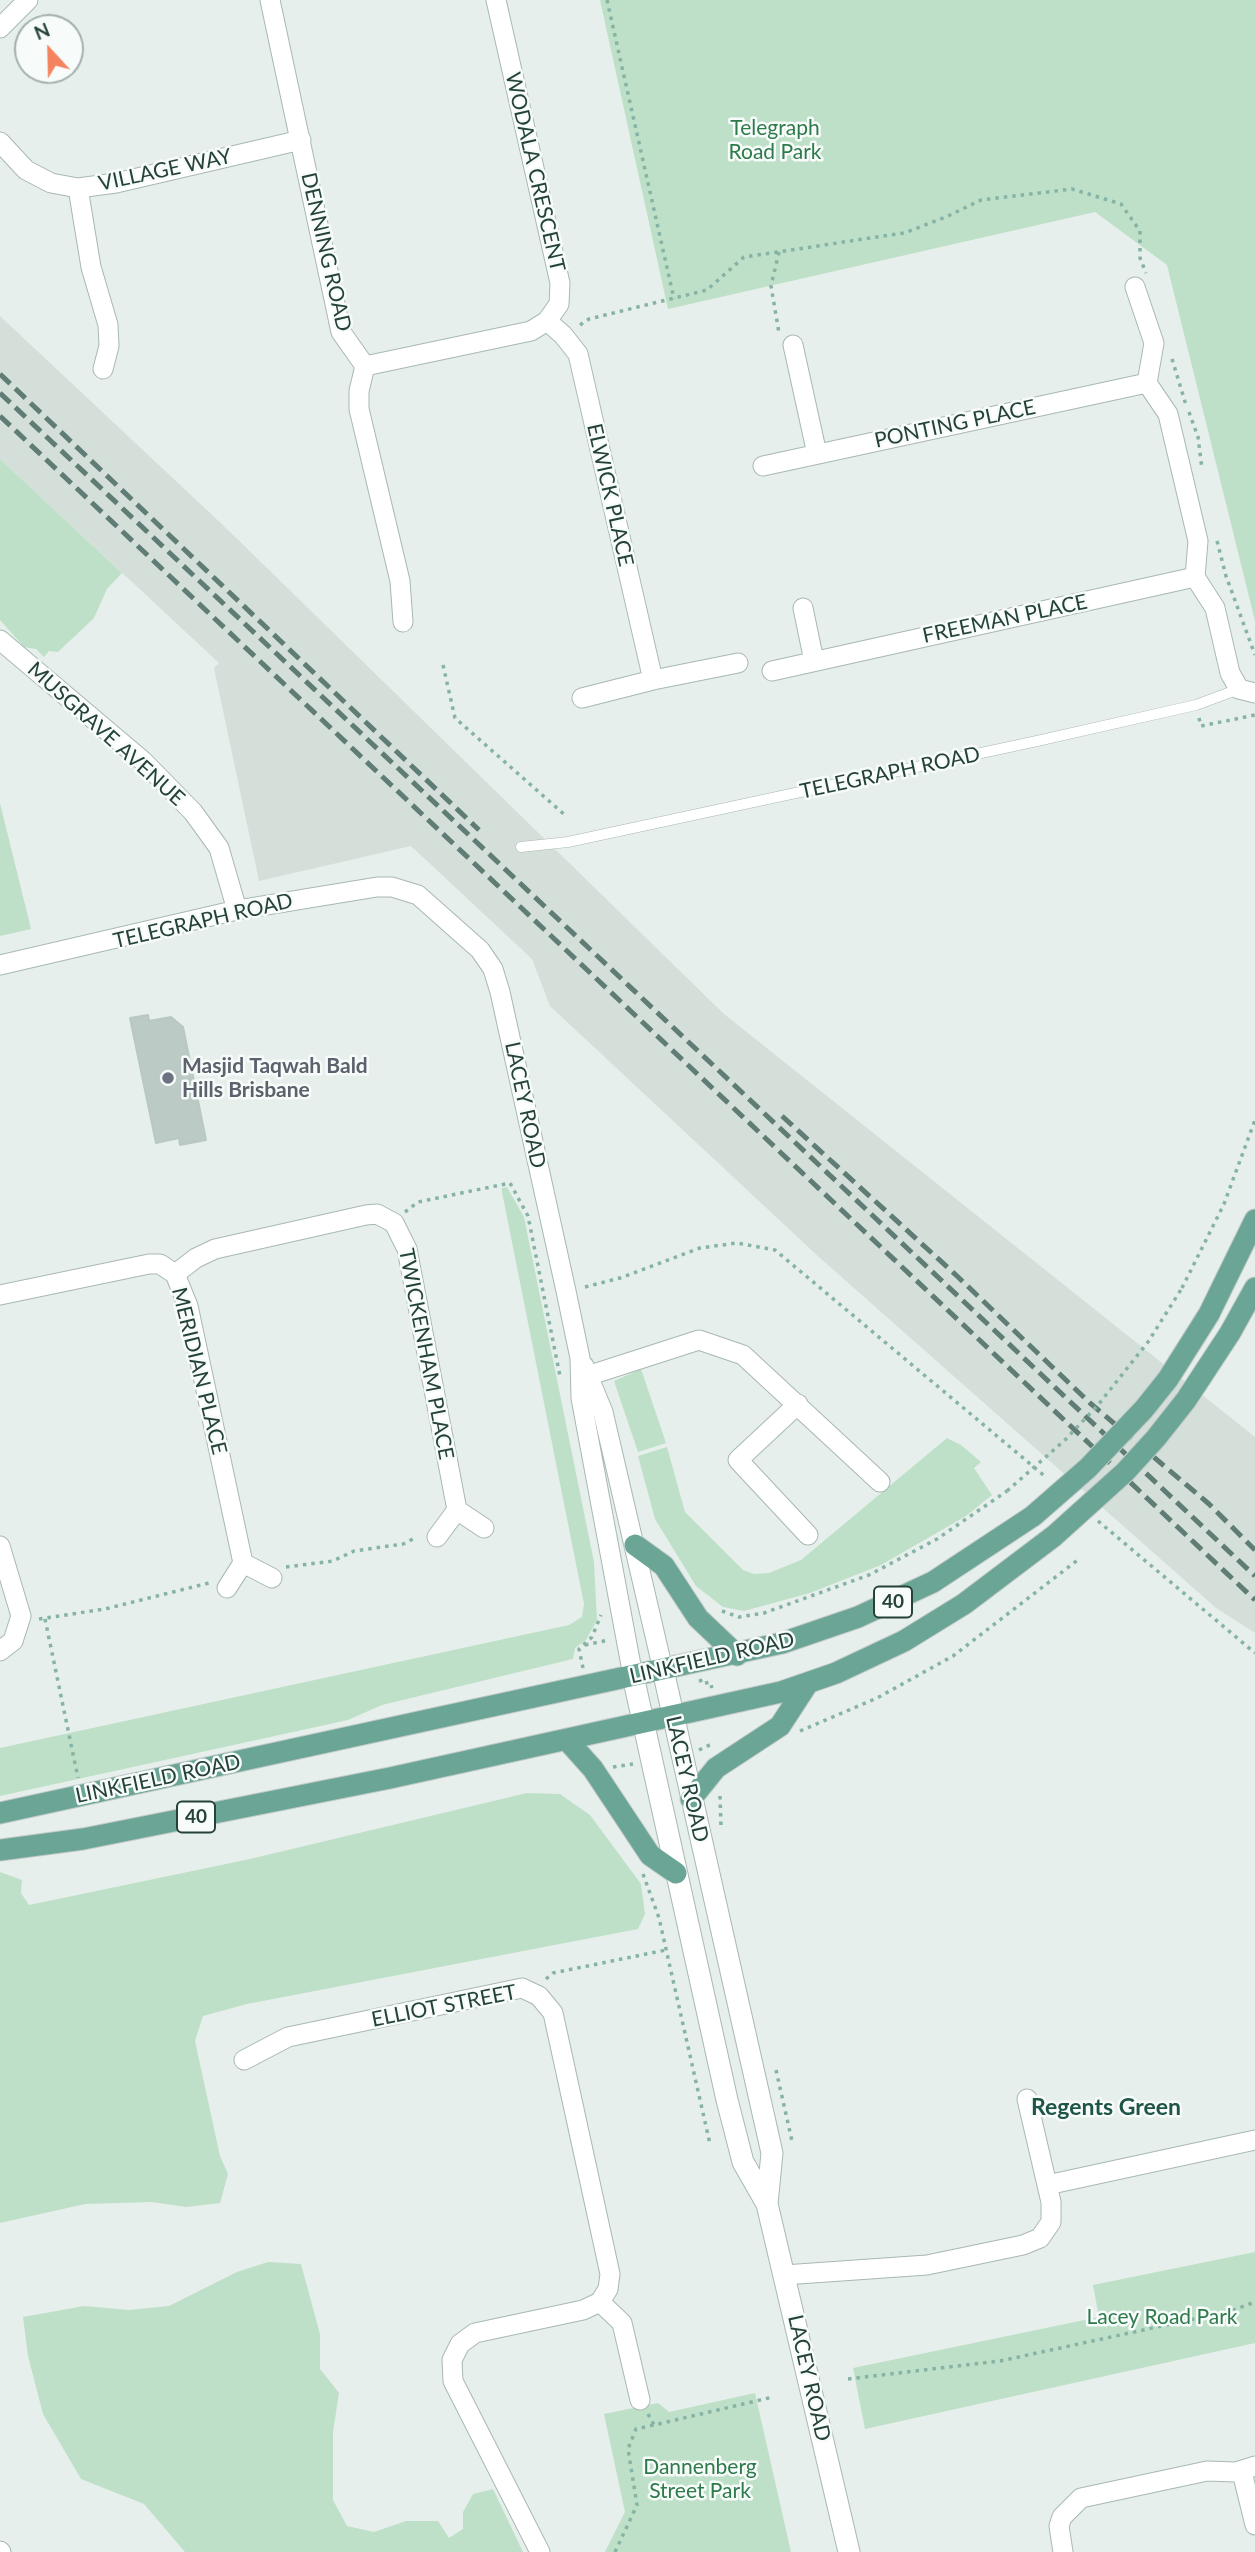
<!DOCTYPE html>
<html>
<head>
<meta charset="utf-8">
<style>
  body { margin:0 }
  #map { position:relative; width:1255px; height:2552px; overflow:hidden; background:#e6efeb; font-family:Lato,sans-serif }
  canvas { display:block }
  .north { position:absolute; left:14px; top:14px; width:70px; height:70px; box-sizing:border-box; background:#f7fbf9; border:2px solid #a3b1ad; border-radius:50%; rotate:338deg; font-size:19px; font-weight:700; line-height:28px; text-align:center; color:#24423a }
  .north::after { content:''; display:block; margin:auto; width:24px; height:32px; background:#f4845f; clip-path:polygon(50% 0,100% 100%,50% 72%,0 100%) }
</style>
</head>
<body>
<div id="map">
<canvas width="1255" height="2552"></canvas>
<div class="north">N</div>
</div>
<script>
const ctx = document.querySelector('canvas').getContext('2d');
ctx.lineJoin = 'round';
function fill(path, color) {
  ctx.fillStyle = color;
  ctx.fill(path, 'evenodd');
}
function shape(rows) {
  const path = new Path2D();
  for (const r of rows) {
    path.moveTo(r[0], r[1]);
    for (let i = 2; i < r.length; i += 2) path.lineTo(r[i], r[i + 1]);
  }
  return path;
}
function strokePath(path, color, width, dash) {
  ctx.strokeStyle = color;
  ctx.lineWidth = width;
  ctx.lineCap = dash ? 'butt' : 'round';
  ctx.setLineDash(dash || []);
  ctx.stroke(path);
}
function write(font, color, halo, rows, align = 'center') {
  ctx.font = font + ' Lato,sans-serif';
  ctx.lineWidth = 5;
  ctx.setLineDash([]);
  ctx.textBaseline = 'middle';
  ctx.strokeStyle = halo;
  ctx.fillStyle = color;
  for (const [text, x, y, turn = 0] of rows) {
    ctx.save();
    ctx.translate(x, y);
    ctx.rotate((+turn || 0) * Math.PI / 180);
    ctx.textAlign = isNaN(turn) ? turn : align;
    if (halo) ctx.strokeText(text, 0, 0);
    ctx.fillText(text, 0, 0);
    ctx.restore();
  }
}
const built = shape([
  [0,316,227,529,724,1014,1255,1437,1255,1633,1216,1608,820,1258,550,1006,532,959,411,846,259,881,214,668,219,663,0,459]
]);
const green = shape([
  [600,0,1255,0,1255,621,1167,265,1095,212,668,309],
  [0,459,122,573,107,589,94,618,58,652,49,651,44,657,36,649,24,647,0,620],
  [0,803,31,929,0,936],
  [507,1187,524,1217,594,1562,597,1620,586,1640,575,1648,573,1659,382,1705,348,1720,0,1796,0,1748,569,1625,582,1617,584,1604,502,1192,502,1188],
  [641,1369,666,1443,638,1452,614,1381],
  [947,1438,961,1445,981,1462,974,1468,992,1495,966,1516,881,1565,810,1593,744,1611,723,1607,696,1586,655,1519,638,1456,667,1447,685,1512,743,1570,754,1574,769,1573,801,1560],
  [527,1793,560,1794,590,1815,641,1884,645,1914,638,1929,247,2004,203,2016,195,2041,220,2156,228,2174,220,2203,186,2207,152,2202,85,2204,0,2223,0,1872,22,1880,21,1893,29,1905,250,1859],
  [1255,2252,1255,2343,865,2429,853,2368,1099,2317,1093,2285],
  [268,2262,301,2264,320,2334,320,2369,339,2393,333,2432,333,2500,347,2526,374,2532,406,2521,438,2521,449,2538,463,2529,463,2512,473,2494,493,2489,523,2552,185,2552,144,2504,81,2479,43,2414,28,2356,23,2317,84,2306,129,2310,169,2306,237,2272],
  [755,2393,791,2552,605,2552,625,2512,604,2414,658,2403,669,2412]
]);
const building = shape([
  [148,1015,149,1021,171,1017,183,1027,206,1140,180,1145,179,1138,156,1143,130,1018,148,1015]
]);
const path = shape([
  [607,0,674,299],
  [779,252,771,286,779,333],
  [580,325,589,319,707,290,744,257,904,233,946,217,981,200,1072,189,1121,204,1140,231,1140,258,1146,273],
  [1172,359,1186,405],
  [1189,412,1198,437,1202,469],
  [1217,541,1226,576,1255,655],
  [443,665,455,718,566,816],
  [1199,718,1201,726,1255,715],
  [405,1212,418,1202,510,1183,528,1216,560,1376],
  [585,1287,620,1278,700,1248,737,1243,775,1250,1047,1478],
  [1182,1288,1224,1204,1255,1120],
  [1098,1521,1255,1653],
  [286,1567,333,1561,354,1551,403,1544,417,1537],
  [722,1611,739,1617,764,1613,869,1575,937,1539,1007,1491],
  [39,1619,105,1609,209,1583],
  [45,1619,78,1778],
  [585,1645,609,1640],
  [583,1668,579,1649,592,1637,601,1615],
  [700,1679,702,1684,710,1682,712,1688],
  [800,1731,877,1698,953,1656,1079,1559],
  [699,1750,714,1743],
  [613,1767,633,1764],
  [720,1796,721,1827],
  [643,1874,659,1918,710,2144],
  [546,1979,553,1973,666,1950],
  [776,2070,792,2141,789,2143],
  [848,2379,1000,2361,1231,2311,1255,2302],
  [648,2414,654,2425,773,2397],
  [615,2552,637,2505,628,2449,636,2429,654,2425]
]);
const service = shape([
  [521,847,568,842,1037,741,1196,705,1239,689]
]);
const minor = shape([
  [270,0,341,332,365,366,359,391,359,409,400,581,403,622],
  [0,28,28,0],
  [0,142,26,170,51,183,78,188,116,183,301,140],
  [78,188,91,267,108,325,109,346,103,369],
  [1135,287,1154,343,1147,383,1168,414,1198,541,1195,577,1215,608,1230,673,1239,689,1255,693],
  [547,321,563,335,578,354,653,680,582,698],
  [793,345,817,454],
  [365,366,531,331,547,321,559,304,560,283,496,0],
  [763,466,1147,383],
  [803,608,814,661],
  [0,640,143,761,193,812,219,848,237,910],
  [772,671,1195,577],
  [653,680,738,663],
  [0,965,237,910,377,887,392,887,418,895,480,950,493,969,500,992,566,1291,580,1358,581,1398,633,1676],
  [175,1274,196,1258,215,1249,366,1215,377,1214,394,1223,407,1249,457,1510],
  [0,1295,149,1264,160,1264,175,1274,188,1306,243,1563],
  [584,1366,603,1412,663,1670],
  [581,1378,699,1340,743,1355,880,1482],
  [798,1404,738,1460,808,1535],
  [437,1537,457,1510,484,1528],
  [0,1546,21,1616,13,1641,0,1651],
  [227,1588,243,1563,272,1578],
  [244,2060,288,2037,522,1988,539,1996,553,2013,610,2274,608,2289,600,2302,583,2310,475,2333,460,2344,452,2360,453,2381,540,2552],
  [1047,2185,1255,2140],
  [784,2275,927,2265,1023,2245,1040,2238,1051,2222,1051,2202,1027,2099],
  [600,2302,622,2323,640,2400],
  [1242,2472,1255,2525],
  [0,2551,1,2552],
  [1063,2552,1059,2526,1062,2517,1081,2498,1207,2471,1236,2472,1255,2466]
]);
const tertiary = shape([
  [663,1670,772,2153,767,2204],
  [633,1676,727,2100,743,2162,767,2204,849,2552]
]);
const primary = shape([
  [1209,1314,1255,1220],
  [1230,1333,1255,1288],
  [635,1545,664,1566,698,1618,737,1655],
  [567,1740,593,1769,650,1855,676,1873],
  [691,1799,716,1768,780,1726,808,1683],
  [0,1813,782,1643,858,1617,933,1582,1033,1516],
  [0,1850,83,1839,390,1778,781,1692,836,1673,904,1641,964,1604,1054,1536]
]);
const rail = shape([
  [0,374,479,830],
  [0,393,1255,1576],
  [0,416,1255,1600],
  [782,1116,957,1276,1090,1403,1209,1504,1255,1550]
]);
const pathBridge = shape([
  [1007,1491,1065,1440,1098,1405,1148,1342,1182,1288]
]);
const primaryBridge = shape([
  [1033,1516,1088,1468,1144,1409,1168,1379,1209,1314],
  [1054,1536,1125,1472,1156,1438,1186,1400,1230,1333]
]);
const markers = [
  [168,1078,7,"#6b7280"]
];
const shields = [
  [893,1602,38],
  [196,1817,38]
];
const shieldNames = [
  ["40",893,1602],
  ["40",196,1817]
];
const parkNames = [
  ["Telegraph",775,128],
  ["Road Park",775,152],
  ["Lacey Road Park",1162,2317],
  ["Dannenberg",700,2467],
  ["Street Park",700,2491]
];
const streetNames = [
  ["VILLAGE WAY",165,170,-12],
  ["WODALA CRESCENT",535,172,77],
  ["DENNING ROAD",326,252,77],
  ["PONTING PLACE",955,424,-12],
  ["ELWICK PLACE",610,495,77],
  ["FREEMAN PLACE",1005,619,-12],
  ["MUSGRAVE AVENUE",106,734,42],
  ["TELEGRAPH ROAD",890,773,-12],
  ["TELEGRAPH ROAD",203,921,-13],
  ["LACEY ROAD",525,1105,78],
  ["TWICKENHAM PLACE",426,1354,79],
  ["MERIDIAN PLACE",199,1371,76],
  ["LINKFIELD ROAD",712,1658,-13],
  ["LINKFIELD ROAD",158,1779,-12],
  ["LACEY ROAD",687,1779,77],
  ["ELLIOT STREET",444,2006,-11],
  ["LACEY ROAD",809,2378,77]
];
const worshipNames = [
  ["Masjid Taqwah Bald",182,1066],
  ["Hills Brisbane",182,1090]
];
const neighbourhoodNames = [
  ["Regents Green",1106,2108]
];
fill(built, '#d4dfda');
fill(green, '#bfe0c8');
fill(building, '#bbcac4');
strokePath(building, '#b8c9c2', 2);
strokePath(service, '#a8b8b2', 11);
strokePath(minor, '#a8b8b2', 21);
strokePath(tertiary, '#a8b8b2', 23);
strokePath(primary, '#c2cac8', 23);
strokePath(path, '#86b3a5', 3.5, [3.5, 5]);
strokePath(service, '#fff', 10);
strokePath(minor, '#fff', 19);
strokePath(tertiary, '#fff', 21);
strokePath(primary, '#6aa596', 21);
strokePath(rail, '#5f7d75', 5, [14, 7]);
strokePath(primaryBridge, '#c2cac8', 23, []);
strokePath(pathBridge, '#86b3a5', 3.5, [3.5, 5]);
strokePath(primaryBridge, '#6aa596', 21);
for (const [x, y, r, color] of markers) {
  const dot = new Path2D();
  dot.arc(x, y, r, 0, 2 * Math.PI);
  ctx.fillStyle = color;
  ctx.fill(dot);
  strokePath(dot, '#f7fbf9', 2.5);
}
for (const [x, y, w] of shields) {
  const box = new Path2D();
  box.roundRect(x - w / 2, y - 15.5, w, 31, 5);
  ctx.fillStyle = '#f7fbf9';
  ctx.fill(box);
  strokePath(box, '#24423a', 2);
}
write('bold 19px', '#24423a', null, shieldNames);
write('21px', '#2d7a4b', '#f7fbf9', parkNames);
write('21px', '#24423a', '#f7fbf9', streetNames);
write('bold 21px', '#5b616d', '#f7fbf9', worshipNames, 'left');
write('bold 23px', '#1f5548', '#f7fbf9', neighbourhoodNames);
</script>
</body>
</html>
